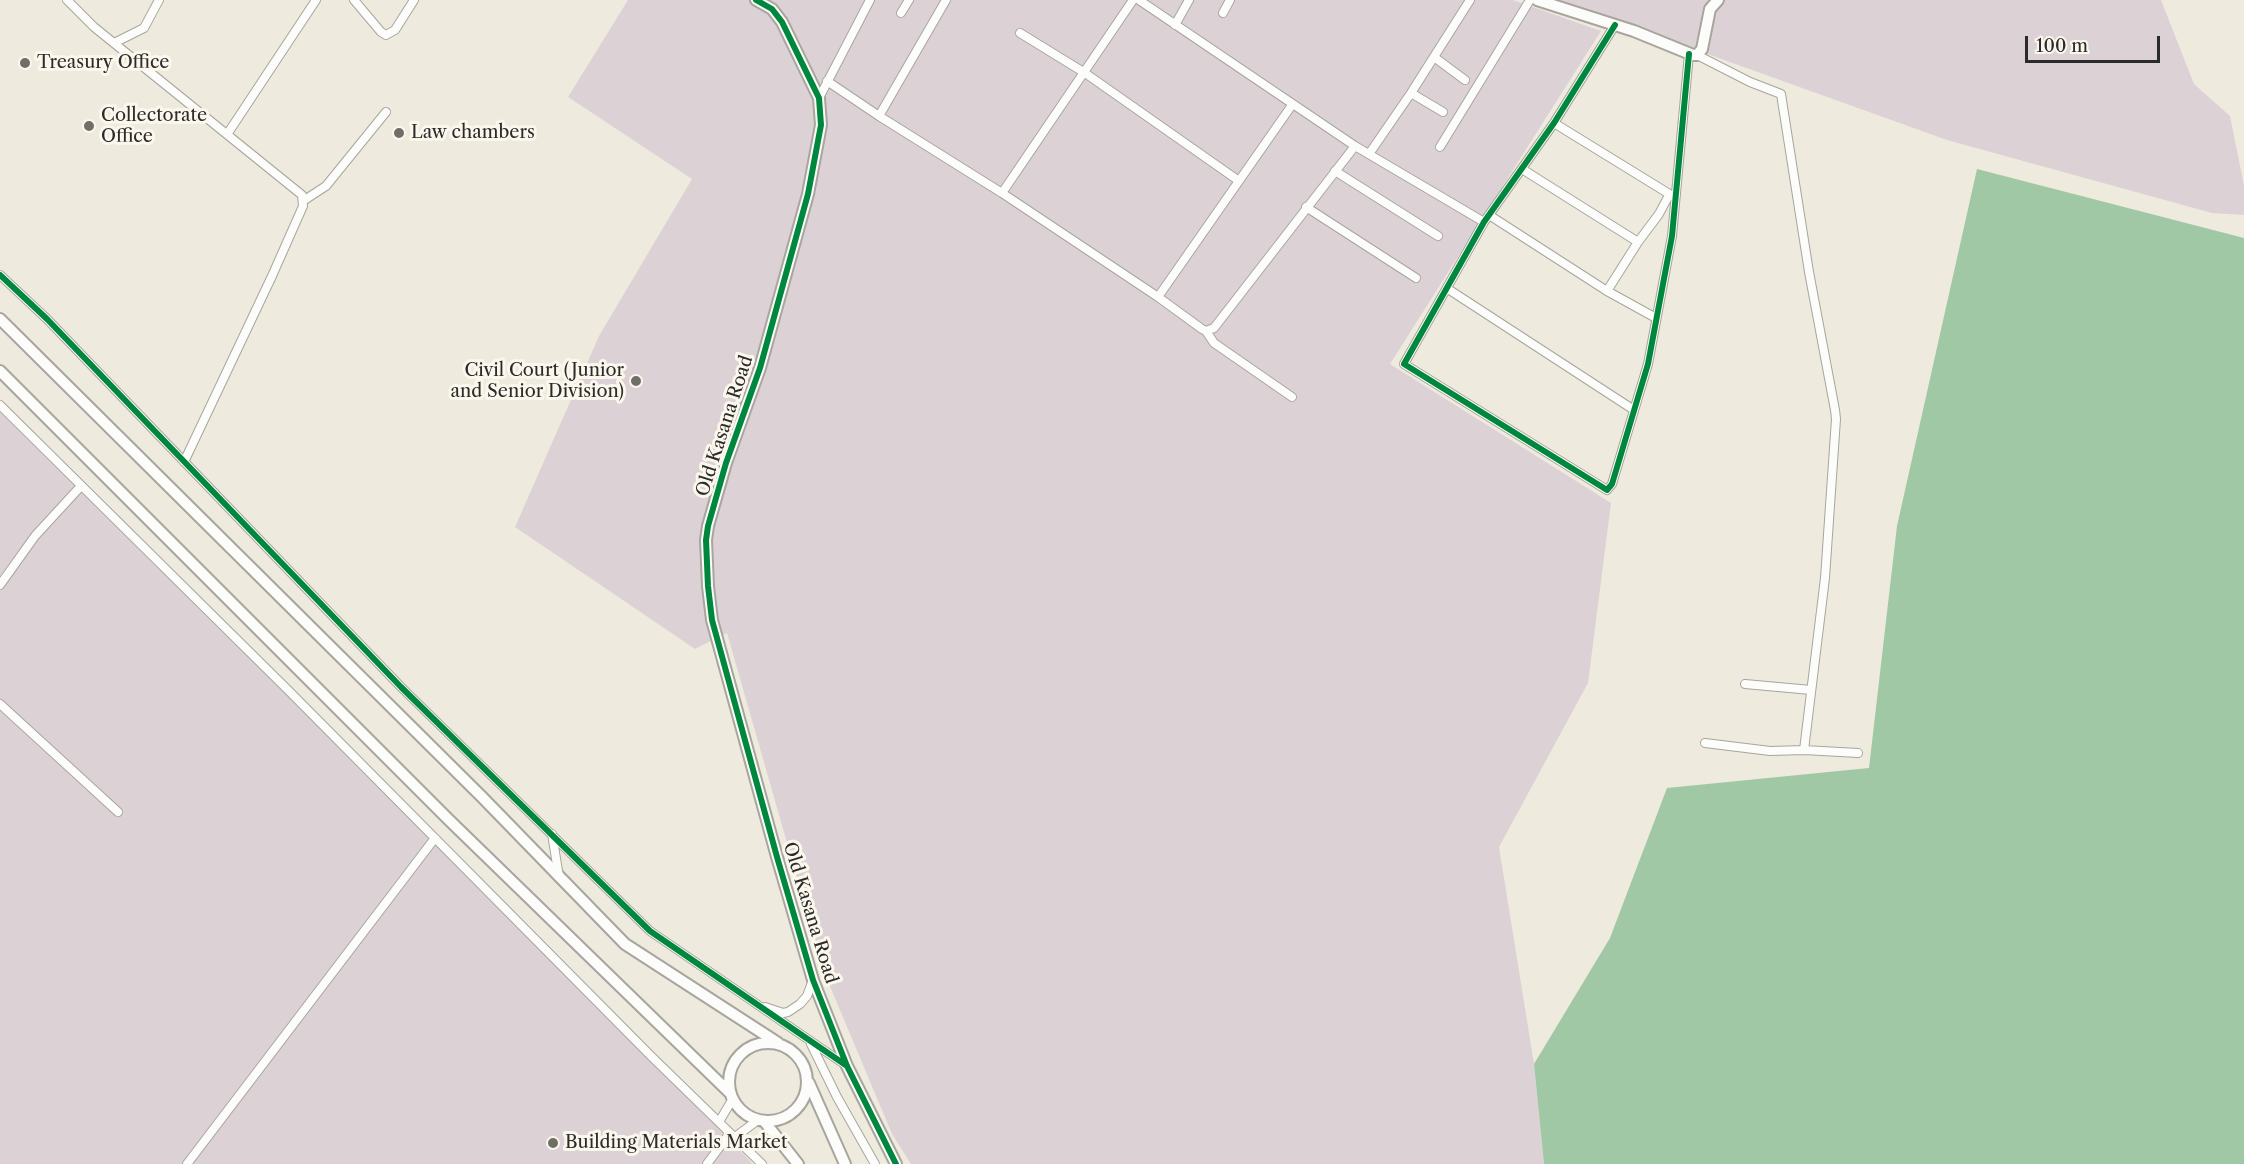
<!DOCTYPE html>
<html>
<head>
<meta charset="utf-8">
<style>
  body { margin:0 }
  #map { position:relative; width:2244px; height:1164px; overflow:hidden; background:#eeeadd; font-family:"Libre Caslon Text",serif }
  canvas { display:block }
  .scale { position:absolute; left:2025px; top:36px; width:135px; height:27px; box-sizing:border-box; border:3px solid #2b2b2b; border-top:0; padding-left:8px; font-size:18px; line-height:21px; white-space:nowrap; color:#2b2b2b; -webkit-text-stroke:4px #fbf7ec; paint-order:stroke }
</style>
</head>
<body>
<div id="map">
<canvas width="2244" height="1164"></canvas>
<div class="scale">100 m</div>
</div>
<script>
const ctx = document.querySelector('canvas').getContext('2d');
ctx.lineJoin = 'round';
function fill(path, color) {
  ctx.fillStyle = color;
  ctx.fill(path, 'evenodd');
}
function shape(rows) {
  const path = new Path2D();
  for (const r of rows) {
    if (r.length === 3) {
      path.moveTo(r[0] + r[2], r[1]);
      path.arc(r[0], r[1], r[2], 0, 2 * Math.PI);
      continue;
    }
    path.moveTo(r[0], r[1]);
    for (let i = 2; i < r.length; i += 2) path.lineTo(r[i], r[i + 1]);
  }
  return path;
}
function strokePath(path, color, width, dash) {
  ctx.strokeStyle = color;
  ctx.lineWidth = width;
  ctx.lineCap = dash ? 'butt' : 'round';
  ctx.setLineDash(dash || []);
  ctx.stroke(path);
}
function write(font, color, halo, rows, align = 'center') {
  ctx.font = font + ' "Libre Caslon Text",serif';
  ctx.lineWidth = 6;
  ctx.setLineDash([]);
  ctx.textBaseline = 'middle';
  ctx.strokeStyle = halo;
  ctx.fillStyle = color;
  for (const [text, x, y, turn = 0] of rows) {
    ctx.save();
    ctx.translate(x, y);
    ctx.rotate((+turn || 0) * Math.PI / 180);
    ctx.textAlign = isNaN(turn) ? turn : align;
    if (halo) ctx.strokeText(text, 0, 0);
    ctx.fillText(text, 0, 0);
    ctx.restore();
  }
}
const industrial = shape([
  [628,0,1513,0,1601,31,1390,364,1611,503,1588,683,1499,847,1534,1064,1544,1164,911,1164,892,1134,824,972,727,633,695,649,515,527,599,336,692,179,568,97],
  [1557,0,2161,0,2194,84,2230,116,2244,186,2244,215,2212,213,1947,140],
  [0,405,505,905,753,1164,0,1164]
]);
const forest = shape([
  [1977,169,2244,238,2244,1164,1544,1164,1534,1064,1610,938,1667,788,1869,768,1897,526]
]);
const street = shape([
  [67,0,94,27,302,195,303,206,272,276,184,462],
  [354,0,381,32,386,35,395,30,414,0],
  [1139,0,1355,146,1484,222],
  [901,13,909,0],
  [1223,13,1230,0],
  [1175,25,1189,0],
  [1615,25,1554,123,1484,222,1404,364,1607,490,1612,484,1648,364,1672,236,1689,54],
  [1020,33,1085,73,1239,181],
  [114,43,144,28,159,0],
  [1697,55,1750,82,1781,94,1809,272,1835,410,1836,419,1825,578,1804,750],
  [1434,57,1465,80],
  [827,81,879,116,1002,193,1158,297,1292,105],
  [1411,93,1443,112],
  [819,98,870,0],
  [879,116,946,0],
  [1554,123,1671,195],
  [228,133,316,0],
  [1440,147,1530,0],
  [1369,154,1411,93,1470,0],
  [1522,169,1638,242,1659,214,1668,197,1671,195,1676,195],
  [1335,171,1438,236],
  [1002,193,1133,0],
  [303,201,326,186,386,112],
  [1306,207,1416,278],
  [1489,215,1607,291,1656,318],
  [0,275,47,319,401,687,650,931,847,1066],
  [1448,289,1634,410],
  [1607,291,1638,242],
  [1158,297,1202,329,1206,331,1214,328,1355,146],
  [1206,331,1214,343,1292,397],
  [0,405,288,690,652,1057,762,1164],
  [0,585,35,536,81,486],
  [1745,684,1811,690],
  [0,704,118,812],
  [1705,743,1770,751,1804,750,1858,753],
  [552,834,559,877],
  [765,1007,783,1013,788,1012,800,1004,807,996,813,980],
  [811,1044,837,1097,875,1164],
  [719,1122,732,1100],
  [735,1137,758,1120],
  [187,1164,435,838],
  [707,1164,730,1133]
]);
const secondary = shape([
  [756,0,772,9,782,22,819,98,821,125,808,194,760,368,726,463,708,526,706,540,708,586,712,620,777,857,813,980,847,1066,896,1164],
  [1537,0,1634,31,1693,55,1697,55,1702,49,1710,9,1718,0],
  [0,319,482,797,625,944,778,1043],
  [0,371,449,820,730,1093],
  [768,1082,39],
  [809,1083,845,1164],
  [764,1121,798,1164]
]);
const cycleway = shape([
  [756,0,772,9,782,22,819,98,821,125,808,194,760,368,726,463,708,526,706,540,708,586,712,620,777,857,813,980,847,1066,896,1164],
  [1615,25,1554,123,1484,222,1404,364,1607,490,1612,484,1648,364,1672,236,1689,54],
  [0,275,47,319,401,687,650,931,847,1066]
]);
const markers = [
  [25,63,6,"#6f6e69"],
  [89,126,6,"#6f6e69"],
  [399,133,6,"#6f6e69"],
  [636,381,6,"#6f6e69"],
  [553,1143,6,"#6f6e69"]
];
const poiNames = [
  ["Treasury Office",37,63],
  ["Collectorate",101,116],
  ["Office",101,137],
  ["Law chambers",411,133],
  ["Civil Court (Junior",624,371,"right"],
  ["and Senior Division)",624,392,"right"],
  ["Building Materials Market",565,1143]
];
const streetNames = [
  ["Old Kasana Road",725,426,-72],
  ["Old Kasana Road",810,913,73]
];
fill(industrial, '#dcd2d6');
fill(forest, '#a0c8a4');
strokePath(street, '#a8a59e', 10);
strokePath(secondary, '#a8a59e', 14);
strokePath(street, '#fcfcfa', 8);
strokePath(secondary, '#fcfcfa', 10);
strokePath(cycleway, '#00873e', 6);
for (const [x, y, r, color] of markers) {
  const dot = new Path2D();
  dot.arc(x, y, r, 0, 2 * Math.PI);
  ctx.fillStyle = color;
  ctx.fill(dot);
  strokePath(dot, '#fbf7ec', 2);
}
write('18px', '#2b2b2b', '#fbf7ec', poiNames, 'left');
write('18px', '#2b2b2b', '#fbf7ec', streetNames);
</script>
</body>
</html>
